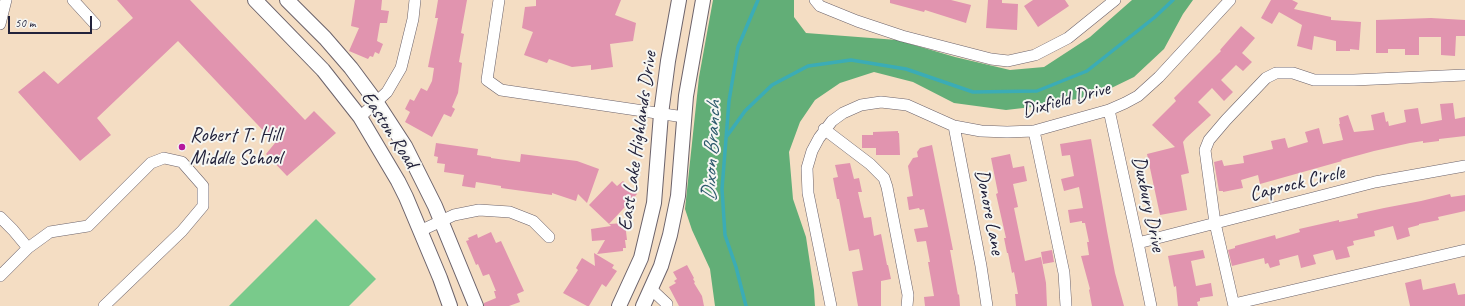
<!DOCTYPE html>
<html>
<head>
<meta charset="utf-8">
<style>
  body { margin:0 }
  #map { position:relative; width:1465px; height:306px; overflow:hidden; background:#f4ddc3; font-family:Caveat,sans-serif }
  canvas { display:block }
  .scale { position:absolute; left:8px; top:16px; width:84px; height:18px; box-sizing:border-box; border:2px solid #22223b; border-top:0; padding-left:5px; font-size:12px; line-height:14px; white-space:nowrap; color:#22223b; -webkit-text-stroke:3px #f6f6f2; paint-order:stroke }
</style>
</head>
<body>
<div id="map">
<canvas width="1465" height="306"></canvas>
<div class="scale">50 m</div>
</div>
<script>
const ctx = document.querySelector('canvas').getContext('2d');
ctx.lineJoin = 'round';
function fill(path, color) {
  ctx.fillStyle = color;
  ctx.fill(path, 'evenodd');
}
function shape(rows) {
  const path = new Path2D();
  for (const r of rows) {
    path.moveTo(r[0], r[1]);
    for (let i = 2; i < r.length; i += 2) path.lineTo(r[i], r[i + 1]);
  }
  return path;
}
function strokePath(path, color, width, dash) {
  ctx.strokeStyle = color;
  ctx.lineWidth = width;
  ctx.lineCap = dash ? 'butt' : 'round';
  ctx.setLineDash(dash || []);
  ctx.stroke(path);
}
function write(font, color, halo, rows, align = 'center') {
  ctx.font = font + ' Caveat,sans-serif';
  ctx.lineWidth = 4;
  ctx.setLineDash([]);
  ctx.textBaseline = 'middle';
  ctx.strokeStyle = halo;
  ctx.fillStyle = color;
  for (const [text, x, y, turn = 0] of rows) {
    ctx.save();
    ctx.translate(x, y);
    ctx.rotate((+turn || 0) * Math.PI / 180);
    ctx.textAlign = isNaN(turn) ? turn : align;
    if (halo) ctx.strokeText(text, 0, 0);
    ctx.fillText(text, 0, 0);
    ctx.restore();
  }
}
const green = shape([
  [316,219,376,279,349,306,229,306]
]);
const forest = shape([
  [713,0,794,0,794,17,806,33,897,40,955,57,1010,70,1044,67,1090,37,1132,0,1193,0,1183,14,1164,49,1134,77,1099,94,1049,105,1006,110,954,103,913,82,874,72,840,83,815,100,800,122,789,152,793,199,806,237,814,290,815,306,715,306,710,269,692,230,685,209,699,77]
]);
const stream = shape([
  [727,136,745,111,772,85,808,66,851,60,906,69,973,92,1037,91,1087,71,1155,17,1173,0],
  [746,306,736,267,725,235,722,189,729,101,738,47,758,0]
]);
const building = shape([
  [117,0,190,0,305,120,314,111,336,133,287,176,266,154,275,143,178,41,97,118,111,135,80,161,18,92,44,71,58,84,133,18],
  [355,0,382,0,381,10,389,11,387,23,380,23,377,41,383,44,379,54,375,52,373,57,370,56,368,59,349,51,359,28,351,26],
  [438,0,467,0,461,33,464,34,459,62,462,63,458,93,452,107,455,109,451,117,444,114,432,137,405,122,410,112,405,109,410,99,414,101,421,88,427,91,432,81,434,68,428,67,438,18,435,18],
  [536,0,621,0,615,15,636,23,633,41,610,44,613,67,591,70,591,65,572,67,549,59,547,63,524,55,533,32,522,28,525,7,536,6],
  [890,0,951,0,971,5,966,23,925,10,924,12,890,3],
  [988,0,1002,0,1002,3,1018,4,1017,30,986,28],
  [1033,0,1065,0,1069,6,1038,27,1024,6],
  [1271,0,1292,0,1298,3,1294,9,1331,17,1331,20,1361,22,1359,50,1350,49,1350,51,1336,51,1336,41,1314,36,1312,50,1297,46,1302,25,1279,12,1272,24,1261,18],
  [1431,18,1465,20,1465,36,1456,36,1455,56,1441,55,1441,37,1419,37,1419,55,1405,55,1405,49,1388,49,1388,53,1376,53,1376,20],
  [1241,26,1255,38,1242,53,1252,62,1243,71,1236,65,1221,80,1233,92,1224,101,1212,88,1198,102,1211,115,1186,138,1183,142,1189,173,1181,175,1187,210,1160,215,1147,154,1175,147,1152,125,1176,101,1174,98,1221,51,1220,50],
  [1453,103,1455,119,1465,117,1465,136,1439,139,1439,141,1423,143,1423,141,1410,143,1374,151,1341,160,1342,161,1260,184,1258,175,1241,180,1243,188,1223,192,1223,191,1219,191,1214,162,1222,160,1224,166,1244,163,1243,156,1273,149,1271,141,1285,138,1288,148,1308,142,1305,132,1319,128,1323,144,1343,140,1339,124,1340,124,1339,118,1348,115,1354,132,1374,130,1371,115,1384,112,1386,122,1388,121,1389,126,1406,122,1404,110,1418,108,1421,124,1442,120,1440,104],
  [898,131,898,133,899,133,900,155,876,155,876,148,862,148,862,135,873,135,873,132],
  [1091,139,1107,231,1115,273,1124,306,1092,306,1089,290,1090,289,1081,256,1089,255,1087,242,1089,242,1085,223,1082,223,1082,221,1070,223,1068,210,1083,208,1079,187,1064,191,1061,179,1074,176,1070,155,1062,156,1060,144],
  [436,143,478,149,477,155,491,157,491,158,520,162,521,154,577,161,599,169,587,203,578,194,576,201,552,193,552,195,501,188,501,186,476,182,475,188,462,186,464,175,444,172,445,164,437,163,438,157,434,156],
  [932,145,953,250,950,250,958,295,959,294,960,306,925,306,924,297,934,296,928,262,930,262,926,241,917,242,914,229,928,227,924,209,920,210,919,208,909,210,907,197,913,196,908,166,913,158,918,157,917,152,920,148],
  [1010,154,1013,168,1024,166,1027,181,1013,184,1018,207,1014,208,1025,261,1041,257,1046,283,1047,306,1016,306,1015,294,1018,294,1014,272,1012,273,1008,253,1007,253,1004,238,1006,238,996,194,998,193,991,158],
  [850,163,854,179,859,178,862,192,858,192,864,218,871,217,874,236,881,234,887,265,888,265,891,279,881,281,881,306,858,306,852,272,863,270,859,249,849,251,839,199,837,199,833,178,838,177,835,165],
  [612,181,617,186,623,181,630,188,631,187,637,194,609,224,589,205],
  [1450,194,1451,197,1465,195,1465,211,1438,217,1439,220,1419,224,1419,225,1408,228,1410,236,1397,240,1393,226,1374,231,1375,236,1353,241,1354,245,1347,247,1350,257,1336,260,1333,250,1313,255,1316,264,1301,268,1298,255,1279,260,1280,265,1270,268,1268,263,1265,264,1264,258,1232,266,1228,250,1235,248,1235,246,1275,235,1276,239,1300,232,1299,229,1339,220,1339,222,1358,218,1357,214,1384,208,1421,201],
  [625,223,627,240,625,240,626,248,623,248,623,251,597,254,605,240,592,241,591,229,611,226,609,224],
  [491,232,496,243,501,241,524,291,517,294,520,302,509,306,484,306,484,303,496,298,494,291,496,291,489,274,483,276,478,264,476,265,466,241,469,240,468,238,477,234,478,238],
  [1052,250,1054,262,1043,264,1041,252],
  [1203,250,1205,258,1191,261,1196,286,1211,283,1213,296,1200,298,1200,301,1197,302,1198,306,1178,306,1176,286,1174,287,1168,256],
  [594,253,614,265,612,268,617,271,606,287,602,284,589,306,587,306,563,293,578,270,576,268,582,258,595,266],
  [687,265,694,278,693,279,695,282,694,283,702,296,704,306,679,306,669,287,676,283,674,281,677,279,673,272],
  [1421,279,1423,290,1455,283,1458,295,1465,294,1465,306,1410,306,1405,283]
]);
const minor = shape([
  [73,0,95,24],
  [499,0,487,80,501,90,684,117],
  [815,0,820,6,857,21,902,36,991,59,1008,61,1035,55,1068,38,1115,0],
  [0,24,6,0],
  [1109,110,1138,243,1151,306],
  [360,117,387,92,401,68,413,19,415,0],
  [954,126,981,266,987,306],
  [824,129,870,164,884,178,887,187,908,295,907,306],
  [1034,131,1064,273,1066,306],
  [0,217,13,230,28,248],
  [420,231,454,215,479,210,510,212,533,221,549,237],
  [1138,243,1375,182,1465,166],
  [0,276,28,248,50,232,88,226,151,163,164,158,182,162,203,186,203,206,182,231,104,306],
  [651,289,667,304,667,306],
  [1234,304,1465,250],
  [831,306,808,193,807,168,812,151,819,138,832,121,843,113,861,105,881,102,907,105,954,126,981,131,1007,132,1034,131,1109,110,1125,103,1138,96,1159,77,1230,0],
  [1234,306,1215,223,1205,150,1209,140,1226,120,1266,78,1276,73,1293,73,1314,80,1354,80,1465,75]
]);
const major = shape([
  [255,0,323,70,360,117,398,181,406,197,440,278,450,306],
  [287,0,325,38,351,68,377,103,405,146,435,206,476,306],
  [619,306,641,258,654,203,661,114,668,61,679,0],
  [643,306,661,266,670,235,678,196,686,96,703,0]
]);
const markers = [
  [182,147,4,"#b5179e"]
];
const streetNames = [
  ["Dixfield Drive",1066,100,-15],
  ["Easton Road",389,130,57],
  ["East Lake Highlands Drive",638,141,-82],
  ["Caprock Circle",1297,184,-14],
  ["Duxbury Drive",1148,204,78],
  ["Donore Lane",989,212,79]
];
const poiNames = [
  ["Robert T. Hill",190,136],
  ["Middle School",190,159]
];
const waterNames = [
  ["Dixon Branch",712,151,-87]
];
fill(green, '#79ca8b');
fill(forest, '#62ae77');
strokePath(stream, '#3bacb6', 3.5);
fill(building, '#e194af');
strokePath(minor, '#6c636b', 12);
strokePath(major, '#6c636b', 16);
strokePath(minor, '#fff', 11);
strokePath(major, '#fff', 14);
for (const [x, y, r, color] of markers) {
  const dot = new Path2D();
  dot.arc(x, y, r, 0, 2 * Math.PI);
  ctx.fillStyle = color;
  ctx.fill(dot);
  strokePath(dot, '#f6f6f2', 1.5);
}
write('20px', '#22223b', '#f6f6f2', streetNames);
write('20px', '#22223b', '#f6f6f2', poiNames, 'left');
write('italic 21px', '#2c596c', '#f6f6f2', waterNames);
</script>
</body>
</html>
